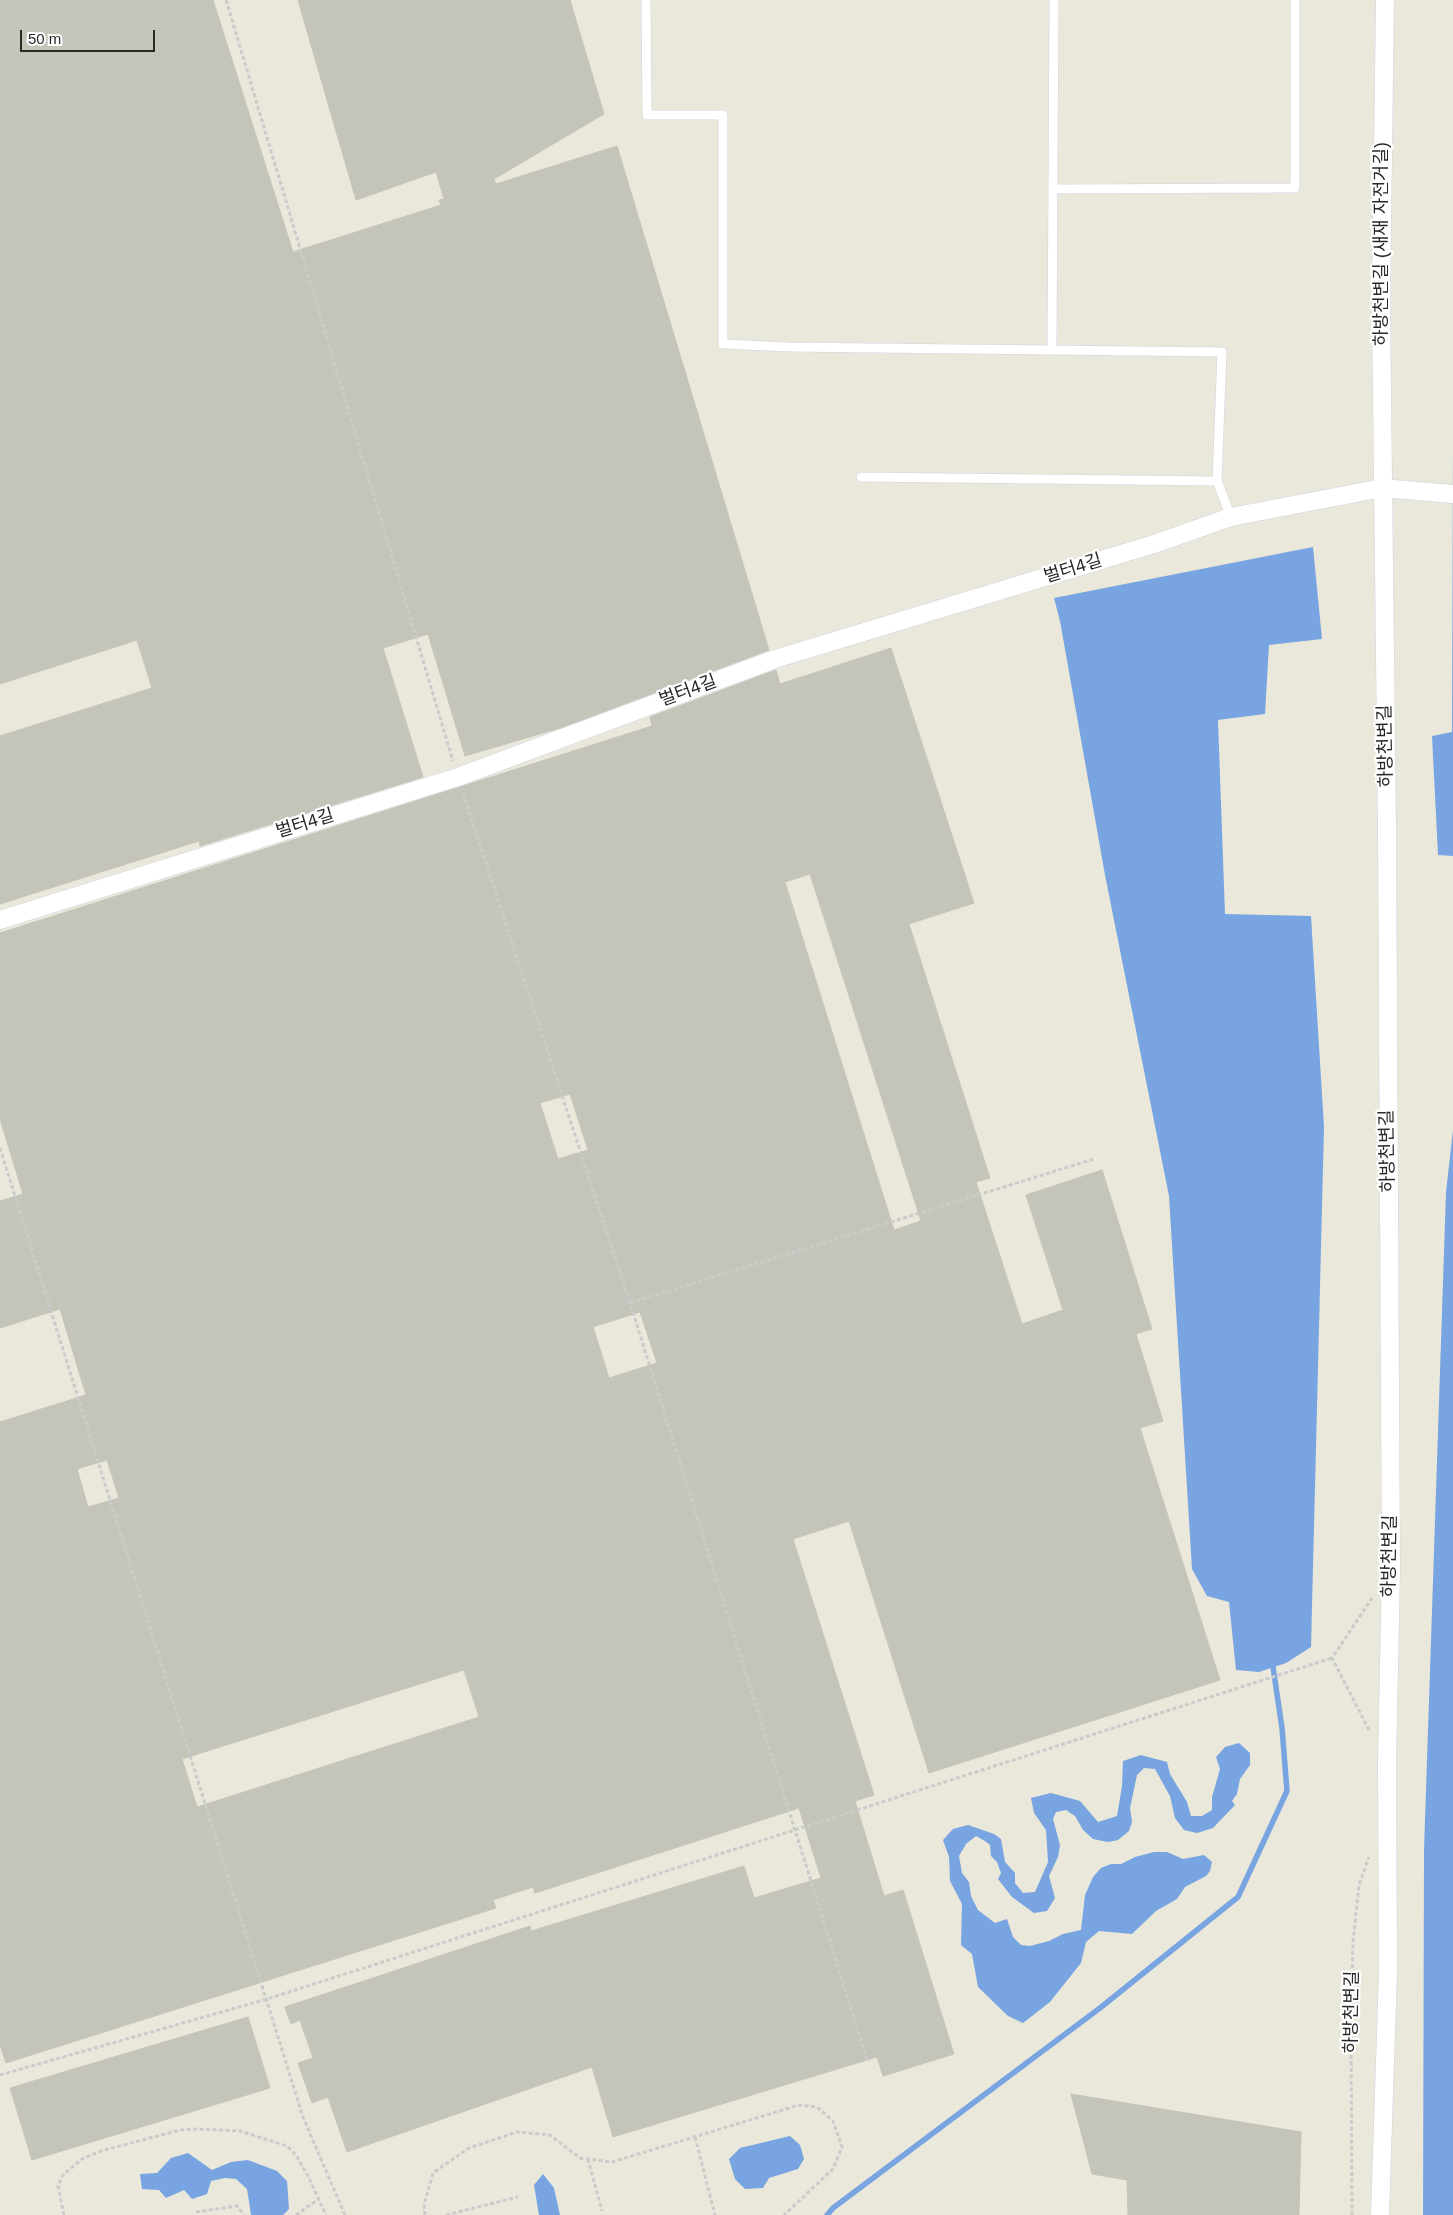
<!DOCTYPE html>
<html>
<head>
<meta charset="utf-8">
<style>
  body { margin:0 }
  #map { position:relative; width:1453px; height:2215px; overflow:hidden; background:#e9e8db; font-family:Arial,sans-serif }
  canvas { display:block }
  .scale { position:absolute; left:20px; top:30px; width:135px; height:22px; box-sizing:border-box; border:2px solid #282828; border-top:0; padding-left:6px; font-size:15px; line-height:18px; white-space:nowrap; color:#282828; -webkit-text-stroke:4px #fff; paint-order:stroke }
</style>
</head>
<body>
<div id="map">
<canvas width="1453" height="2215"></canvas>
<div class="scale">50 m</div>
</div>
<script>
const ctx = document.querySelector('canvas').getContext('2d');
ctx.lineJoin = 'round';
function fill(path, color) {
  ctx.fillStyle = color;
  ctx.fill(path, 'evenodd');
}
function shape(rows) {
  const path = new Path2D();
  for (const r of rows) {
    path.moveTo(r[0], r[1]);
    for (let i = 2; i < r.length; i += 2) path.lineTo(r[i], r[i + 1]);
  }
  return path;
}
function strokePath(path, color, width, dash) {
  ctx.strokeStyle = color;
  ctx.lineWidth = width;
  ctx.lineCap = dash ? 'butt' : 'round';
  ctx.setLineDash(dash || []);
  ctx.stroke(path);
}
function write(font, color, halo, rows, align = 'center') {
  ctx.font = font + ' Arial,"Noto Sans KR",sans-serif';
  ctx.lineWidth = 4.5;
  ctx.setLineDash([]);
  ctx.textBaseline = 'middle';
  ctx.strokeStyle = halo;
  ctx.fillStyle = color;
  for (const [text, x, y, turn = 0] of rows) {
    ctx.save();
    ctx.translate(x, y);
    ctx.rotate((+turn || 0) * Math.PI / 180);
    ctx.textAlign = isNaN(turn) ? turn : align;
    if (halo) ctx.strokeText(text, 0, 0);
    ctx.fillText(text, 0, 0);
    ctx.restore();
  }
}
const water = shape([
  [1453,448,1453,856,1438,855,1432,736,1452,732],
  [1313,547,1322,639,1269,645,1265,714,1218,720,1225,914,1311,916,1324,1127,1311,1647,1286,1663,1259,1672,1236,1670,1229,1602,1207,1596,1192,1569,1169,1196,1105,875,1060,621,1054,598],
  [1453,1130,1453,2215,1423,2215,1424,1850,1446,1192],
  [1239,1743,1250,1753,1250,1765,1240,1779,1237,1794,1232,1801,1235,1805,1213,1828,1197,1833,1184,1830,1175,1818,1170,1796,1155,1769,1144,1768,1137,1775,1130,1808,1132,1822,1129,1831,1118,1840,1108,1842,1093,1839,1083,1830,1075,1816,1066,1810,1056,1812,1053,1819,1060,1845,1058,1857,1049,1876,1055,1898,1047,1911,1034,1913,1012,1897,998,1879,1001,1873,997,1862,991,1856,990,1845,985,1841,976,1836,966,1844,959,1856,962,1873,969,1882,971,1896,978,1910,995,1923,1007,1919,1013,1937,1021,1945,1030,1946,1049,1941,1063,1934,1081,1930,1085,1895,1093,1877,1101,1868,1111,1864,1121,1864,1135,1857,1154,1852,1167,1852,1183,1859,1204,1855,1212,1862,1210,1871,1206,1876,1185,1887,1177,1899,1156,1911,1132,1934,1099,1931,1086,1942,1081,1963,1050,2002,1023,2023,1008,2016,978,1987,972,1954,961,1945,962,1904,950,1881,949,1857,943,1840,953,1829,968,1825,994,1834,1001,1839,1005,1862,1015,1873,1015,1883,1023,1893,1035,1892,1048,1862,1046,1830,1034,1813,1031,1798,1051,1793,1080,1801,1098,1822,1117,1816,1122,1786,1123,1761,1141,1755,1167,1762,1170,1774,1187,1802,1191,1816,1202,1816,1212,1810,1212,1797,1220,1769,1216,1757,1225,1747],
  [790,2136,800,2145,804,2159,798,2169,769,2178,763,2188,745,2189,735,2179,729,2159,740,2148],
  [188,2153,212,2170,231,2162,248,2160,277,2171,287,2181,289,2209,283,2215,251,2215,247,2189,236,2179,225,2178,211,2181,207,2194,192,2199,184,2190,166,2198,159,2190,142,2189,140,2174,157,2173,171,2158],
  [543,2174,554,2188,560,2215,539,2215,534,2185]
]);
const stream = shape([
  [827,2215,833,2208,1100,2008,1238,1897,1287,1791,1282,1728,1273,1667]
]);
const building = shape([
  [0,0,213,0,293,252,441,205,439,200,444,199,436,172,356,200,298,0,570,0,604,114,494,179,496,184,617,146,769,650,560,728,465,756,428,634,383,648,423,777,200,846,199,841,0,904,0,736,152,688,137,640,0,684,0,0],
  [891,648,974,903,909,924,990,1178,976,1182,1022,1324,1063,1310,1026,1195,1102,1170,1152,1329,1136,1334,1163,1421,1140,1428,1220,1680,929,1773,849,1521,793,1539,874,1795,855,1801,884,1896,903,1890,954,2054,883,2076,877,2057,613,2137,592,2067,347,2152,328,2097,312,2103,298,2063,313,2058,300,2020,291,2024,285,2007,530,1926,531,1931,744,1866,754,1898,821,1878,799,1808,535,1893,533,1887,493,1900,496,1908,6,2063,0,2045,0,1422,86,1395,60,1309,0,1328,0,1201,23,1194,0,1119,0,933,652,726,650,717,776,670,780,684,891,648],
  [810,874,921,1221,894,1230,785,882,810,874],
  [570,1094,588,1150,558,1159,540,1103,570,1094],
  [640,1312,657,1363,609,1378,593,1327,640,1312],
  [107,1460,119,1498,88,1507,77,1469,107,1460],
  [464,1670,479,1717,197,1807,182,1759,464,1670],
  [248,2017,270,2088,32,2160,10,2088,248,2017],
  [1071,2094,1301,2132,1299,2215,1128,2215,1127,2180,1092,2174,1071,2094]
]);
const path = shape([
  [226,0,453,761],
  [463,793,630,1303,867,2060],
  [0,1148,303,2117,345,2215],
  [630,1303,1094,1159],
  [1369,1730,1332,1658,1372,1598],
  [0,2075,267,1999,1332,1658],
  [695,2137,715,2215],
  [588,2159,602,2211],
  [196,2212,237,2206,244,2215],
  [64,2215,58,2186,63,2175,82,2159,101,2151,180,2130,196,2129,240,2131,287,2146,296,2155,308,2176,326,2215],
  [296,2215,319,2199],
  [425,2215,424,2205,433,2173,469,2148,517,2132,550,2135,580,2158,612,2162,799,2105,817,2107,833,2121,842,2147,833,2169,784,2215],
  [446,2215,518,2197],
  [1352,2215,1351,2027,1353,1942,1359,1885,1369,1857]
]);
const lane = shape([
  [646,0,647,115,723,115,723,344,789,347,1222,352,1217,481,1231,517],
  [1053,189,1295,188,1295,0],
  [1052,350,1054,0],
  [861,477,1217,481]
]);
const street = shape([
  [0,920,458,777,775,659,1154,544,1231,517,1382,488,1453,494],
  [1380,2215,1388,1971,1387,1764,1391,1570,1387,831,1381,302,1385,0]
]);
const streetNames = [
  ["하방천변길 (새재 자전거길)",1382,244,-90],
  ["벌터4길",1073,569,-17],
  ["벌터4길",688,691,-20],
  ["하방천변길",1386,746,-91],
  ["벌터4길",305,824,-17],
  ["하방천변길",1388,1151,-91],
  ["하방천변길",1390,1556,-89],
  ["하방천변길",1352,2012,-89]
];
fill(water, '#78a4e1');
strokePath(stream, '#78a4e1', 5.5);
fill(building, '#c5c4bb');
strokePath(building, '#c4c4b6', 1);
strokePath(lane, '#d3d1e0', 10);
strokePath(street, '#d3d1e0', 19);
strokePath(path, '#cbcbcb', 3, [4, 2.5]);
strokePath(lane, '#fff', 9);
strokePath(street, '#fff', 18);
write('18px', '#282828', '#fff', streetNames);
</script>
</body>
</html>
